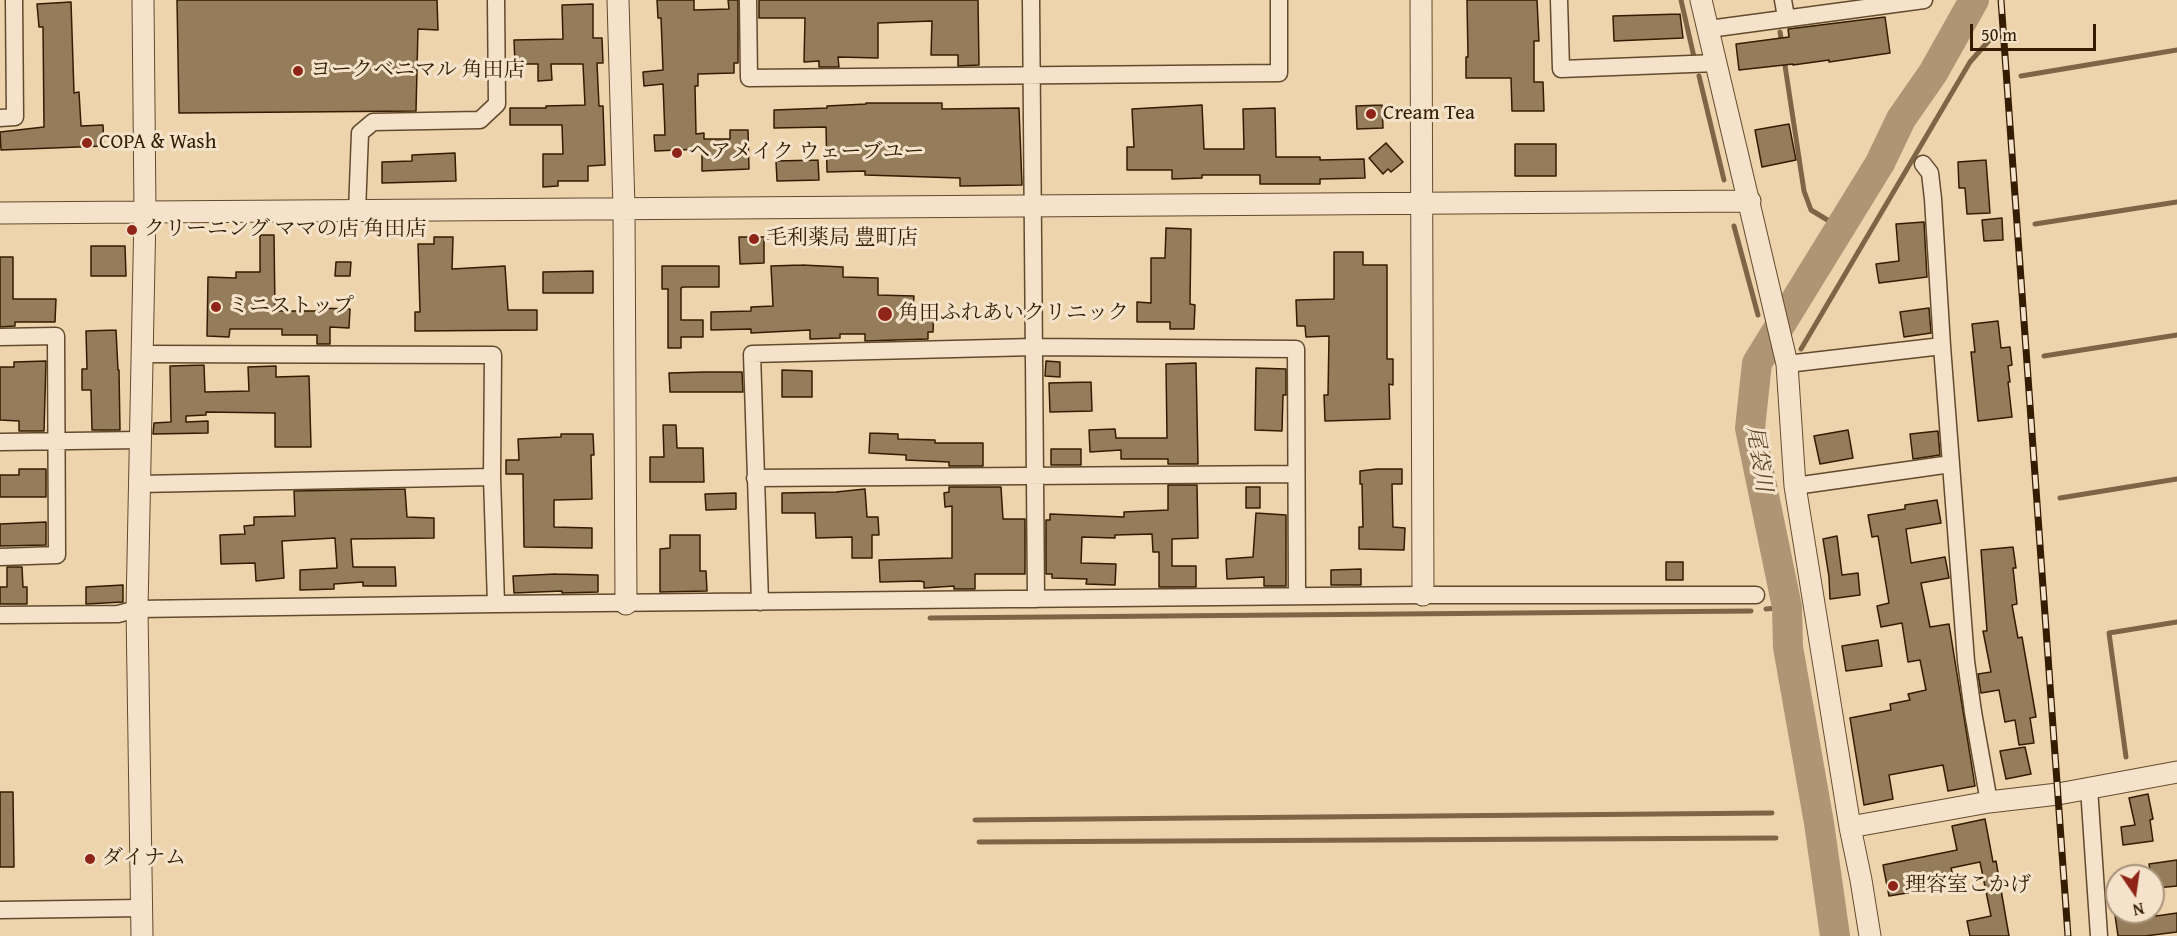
<!DOCTYPE html>
<html>
<head>
<meta charset="utf-8">
<style>
  body { margin:0 }
  #map { position:relative; width:2177px; height:936px; overflow:hidden; background:#eed4ad; font-family:"Gentium Book Plus",serif }
  canvas { display:block }
  .north { position:absolute; left:2105px; top:864px; width:60px; height:60px; box-sizing:border-box; background:#f4e3ca; border:2px solid #a7937a; border-radius:50%; rotate:167deg; font-size:16px; font-weight:700; line-height:24px; text-align:center; color:#341c01 }
  .north::after { content:''; display:block; margin:auto; width:21px; height:27px; background:#8f2418; clip-path:polygon(50% 0,100% 100%,50% 72%,0 100%) }
  .scale { position:absolute; left:1970px; top:24px; width:126px; height:27px; box-sizing:border-box; border:3px solid #341c01; border-top:0; padding-left:8px; font-size:18px; line-height:21px; white-space:nowrap; color:#341c01; -webkit-text-stroke:4px #f4e3ca; paint-order:stroke }
</style>
</head>
<body>
<div id="map">
<canvas width="2177" height="936"></canvas>
<div class="north">N</div>
<div class="scale">50 m</div>
</div>
<script>
const ctx = document.querySelector('canvas').getContext('2d');
ctx.lineJoin = 'round';
function shape(rows) {
  const path = new Path2D();
  for (const r of rows) {
    path.moveTo(r[0], r[1]);
    for (let i = 2; i < r.length; i += 2) path.lineTo(r[i], r[i + 1]);
  }
  return path;
}
function strokePath(path, color, width, dash) {
  ctx.strokeStyle = color;
  ctx.lineWidth = width;
  ctx.lineCap = dash ? 'butt' : 'round';
  ctx.setLineDash(dash || []);
  ctx.stroke(path);
}
function fill(path, color) {
  ctx.fillStyle = color;
  ctx.fill(path, 'evenodd');
}
function write(font, color, halo, rows, align = 'center') {
  ctx.font = font + ' "Gentium Book Plus","Noto Serif JP",serif';
  ctx.lineWidth = 6;
  ctx.setLineDash([]);
  ctx.textBaseline = 'middle';
  ctx.strokeStyle = halo;
  ctx.fillStyle = color;
  for (const [text, x, y, turn = 0] of rows) {
    ctx.save();
    ctx.translate(x, y);
    ctx.rotate((+turn || 0) * Math.PI / 180);
    ctx.textAlign = isNaN(turn) ? turn : align;
    if (halo) ctx.strokeText(text, 0, 0);
    ctx.fillText(text, 0, 0);
    ctx.restore();
  }
}
const stream = shape([
  [1681,0,1694,57],
  [1780,32,1782,44],
  [1784,59,1804,191,1811,210,1839,227],
  [1699,76,1724,180],
  [2021,76,2177,50],
  [2035,224,2177,202],
  [1734,226,1758,315],
  [1763,331,1767,346],
  [1801,349,1970,62,1993,36],
  [2044,356,2177,335],
  [2060,498,2177,479],
  [1766,609,1787,607],
  [930,618,1751,611],
  [2126,757,2109,633,2177,622],
  [975,820,1772,813],
  [979,842,1776,838]
]);
const river = shape([
  [1835,936,1819,823,1788,647,1787,607,1750,428,1757,363,1880,163,1901,119,1933,73,1974,0]
]);
const building = shape([
  [177,0,437,0,438,30,418,29,416,111,179,113,177,0],
  [657,0,694,0,694,10,729,9,728,0,738,0,738,63,734,63,734,73,698,74,698,86,695,86,696,134,704,133,704,139,730,139,730,130,748,130,749,169,702,171,702,149,655,151,654,135,665,135,663,84,644,86,643,72,663,70,661,18,658,18,657,0],
  [759,0,978,0,979,65,958,66,958,55,931,55,932,21,878,23,878,58,838,57,839,67,819,67,819,61,804,62,805,18,759,18,759,0],
  [1467,0,1537,0,1539,41,1534,41,1534,82,1543,82,1544,111,1512,111,1511,78,1466,78,1466,57,1468,57,1467,0],
  [71,2,74,93,79,92,81,126,103,125,104,146,1,150,0,132,44,127,43,27,39,27,37,4,71,2],
  [593,4,593,38,602,38,603,63,597,63,599,106,603,106,605,165,588,166,588,181,558,181,558,186,543,187,543,154,563,154,562,125,510,125,510,108,546,108,546,106,585,105,583,64,551,64,552,80,538,81,538,64,515,64,514,40,563,39,562,5,593,4],
  [1680,14,1683,38,1614,41,1613,16,1680,14],
  [1885,17,1890,53,1829,62,1829,60,1793,65,1793,64,1739,70,1736,44,1789,37,1788,29,1885,17],
  [866,103,942,103,942,109,1019,108,1022,185,960,186,960,178,865,175,865,171,827,172,826,127,774,128,774,110,827,108,827,106,866,104,866,103],
  [1202,105,1204,149,1244,149,1243,109,1275,108,1276,157,1320,157,1320,160,1364,159,1365,178,1320,179,1320,184,1260,184,1260,175,1202,175,1202,178,1172,179,1172,170,1127,170,1127,147,1134,147,1132,109,1202,105],
  [1382,105,1383,128,1357,129,1356,106,1382,105],
  [1789,124,1796,160,1762,167,1755,130,1789,124],
  [1386,143,1403,162,1391,172,1388,169,1383,174,1369,158,1386,143],
  [1515,144,1556,144,1556,176,1515,176,1515,144],
  [455,153,456,181,382,183,382,162,412,161,412,155,455,153],
  [818,160,819,180,777,181,776,161,818,160],
  [1986,160,1990,213,1967,214,1965,188,1959,188,1958,162,1986,160],
  [2002,218,2003,240,1984,241,1982,220,2002,218],
  [1924,222,1927,277,1879,283,1876,264,1899,261,1896,224,1924,222],
  [1166,228,1191,229,1190,304,1195,305,1194,329,1170,329,1170,322,1137,322,1137,302,1151,303,1151,258,1165,258,1166,228],
  [260,235,274,235,275,311,318,311,318,308,350,309,349,328,330,327,330,344,317,344,317,335,282,335,282,329,230,329,229,337,207,336,208,277,236,278,236,272,260,272,260,235],
  [434,237,453,237,452,269,505,266,508,310,537,310,537,330,415,331,415,312,420,312,418,244,434,244,434,237],
  [739,237,764,237,764,263,740,264,739,237],
  [91,246,125,246,126,276,91,276,91,246],
  [1334,252,1363,252,1363,265,1387,265,1387,359,1393,359,1393,385,1389,384,1390,419,1325,421,1324,395,1328,395,1329,336,1306,337,1305,326,1297,326,1296,300,1334,299,1334,252],
  [0,257,13,257,13,299,56,299,55,322,15,322,15,326,0,327,0,257],
  [336,262,351,262,350,276,335,276,336,262],
  [802,265,843,267,843,277,878,278,878,295,914,296,913,308,934,308,933,332,928,332,928,339,865,341,865,334,840,334,840,338,810,339,810,330,751,333,751,329,711,330,711,312,751,311,751,307,773,306,771,266,802,265],
  [662,266,719,266,719,287,683,287,681,288,681,320,703,320,703,337,681,337,681,348,668,348,668,289,662,289,662,266],
  [593,271,593,293,543,293,543,272,593,271],
  [1929,308,1931,333,1904,337,1900,312,1929,308],
  [1998,321,2001,348,2010,347,2012,365,2008,366,2010,382,2008,382,2012,417,1978,421,1971,352,1975,352,1972,324,1998,321],
  [116,330,118,370,119,370,120,430,92,430,91,390,82,390,82,369,87,369,86,331,116,330],
  [46,361,44,431,19,431,19,421,0,420,0,367,14,367,14,362,46,361],
  [1046,361,1060,362,1060,377,1045,376,1046,361],
  [1196,363,1198,464,1168,464,1168,459,1121,459,1121,450,1090,452,1089,430,1115,429,1116,438,1167,438,1166,364,1196,363],
  [204,365,205,392,249,391,248,367,276,366,276,377,309,376,311,447,275,447,275,413,206,412,206,415,186,416,186,422,208,421,208,433,153,434,154,423,171,422,170,366,204,365],
  [1256,368,1286,369,1286,395,1283,395,1282,431,1255,430,1256,368],
  [782,370,812,371,812,397,782,397,782,370],
  [704,372,742,372,743,392,670,392,669,373,704,372],
  [1091,382,1092,411,1050,412,1049,383,1091,382],
  [663,425,676,425,677,448,703,448,704,482,650,482,650,457,664,457,663,425],
  [1848,430,1853,458,1820,464,1814,436,1848,430],
  [1938,431,1940,455,1913,459,1910,434,1938,431],
  [870,433,898,434,898,439,935,440,935,443,983,443,983,466,949,466,949,462,906,460,906,455,869,453,870,433],
  [561,434,593,434,594,455,591,455,592,499,554,500,554,527,592,528,592,548,524,547,523,474,506,474,506,460,519,460,518,439,561,437,561,434],
  [1051,449,1081,449,1081,465,1051,465,1051,449],
  [19,469,46,469,46,497,0,497,0,475,19,475,19,469],
  [1377,469,1402,469,1402,484,1392,484,1393,527,1405,528,1404,550,1359,549,1359,527,1363,527,1362,484,1360,484,1360,471,1377,469],
  [1168,485,1197,485,1198,538,1172,539,1172,566,1196,566,1196,587,1159,587,1159,552,1153,552,1152,534,1115,535,1115,538,1082,537,1081,563,1116,564,1115,585,1086,584,1087,579,1052,578,1052,574,1046,574,1046,520,1050,520,1050,514,1124,517,1124,512,1168,510,1168,485],
  [949,487,1001,487,1003,519,1025,519,1025,574,975,574,975,589,954,589,954,586,924,588,924,582,920,581,880,582,879,560,952,558,952,506,945,507,944,493,949,492,949,487],
  [1246,487,1260,487,1260,508,1246,508,1246,487],
  [405,489,407,517,434,518,434,538,351,539,353,567,395,567,396,586,363,586,363,582,334,584,334,589,300,590,300,570,337,568,335,538,282,541,284,578,256,581,255,563,221,564,220,535,245,534,244,526,254,525,254,517,295,516,294,491,405,489],
  [865,489,867,517,878,517,879,535,872,535,872,558,852,558,852,537,816,538,815,513,782,513,782,493,836,492,865,489],
  [736,493,736,509,706,510,705,494,736,493],
  [1937,500,1941,523,1906,529,1911,563,1945,557,1949,578,1921,583,1930,627,1949,624,1975,786,1948,791,1943,765,1889,775,1893,799,1864,805,1850,718,1891,710,1890,704,1910,700,1908,694,1926,690,1920,660,1908,662,1902,623,1881,627,1877,606,1889,603,1878,536,1872,537,1868,515,1905,509,1905,505,1937,500],
  [1256,513,1286,515,1286,586,1264,586,1264,577,1227,579,1226,559,1253,557,1256,513],
  [46,522,46,545,0,546,0,524,46,522],
  [670,535,700,535,700,571,706,571,707,591,660,592,660,549,670,548,670,535],
  [1837,536,1842,575,1858,573,1860,595,1830,599,1829,577,1823,539,1837,536],
  [2013,547,2016,568,2013,568,2017,604,2012,605,2018,638,2022,637,2036,717,2030,718,2034,743,2019,745,2015,720,2005,722,1999,690,1981,693,1978,674,1991,672,1983,631,1987,631,1981,550,2013,547],
  [1666,562,1683,562,1683,580,1666,580,1666,562],
  [7,567,22,567,23,587,27,587,27,604,0,604,0,587,7,587,7,567],
  [1361,569,1361,585,1331,585,1331,570,1361,569],
  [556,574,598,575,598,592,562,593,562,591,514,593,513,576,556,574],
  [123,585,123,602,86,604,86,587,123,585],
  [1878,640,1882,666,1846,671,1842,646,1878,640],
  [2025,747,2031,774,2006,779,2000,751,2025,747],
  [0,792,13,792,14,867,0,867,0,792],
  [2148,794,2153,819,2150,820,2153,841,2123,845,2121,827,2135,825,2129,798,2148,794],
  [1985,819,1993,862,1996,861,2009,936,1970,936,1967,921,1991,916,1980,862,1951,868,1955,885,1889,896,1883,865,1957,850,1952,826,1985,819],
  [2177,860,2177,886,2156,888,2155,876,2151,876,2149,864,2177,860],
  [2155,911,2156,916,2177,913,2177,932,2145,936,2118,936,2115,915,2155,911]
]);
const minor = shape([
  [748,0,749,78,1279,73,1279,0],
  [1031,0,1036,599],
  [1559,0,1561,69,1717,63],
  [1783,0,1786,17],
  [1709,29,1924,0],
  [0,118,15,117,14,0],
  [1923,164,1930,173,1933,199,1942,346,1966,661,1973,712,1989,802],
  [357,212,360,133,373,122,480,120,497,104,496,0],
  [0,337,56,336,57,555,0,557],
  [142,354,493,355,492,477,496,604],
  [1787,364,1942,346],
  [0,442,140,440],
  [755,478,1295,474],
  [139,484,492,477],
  [1795,486,1951,464],
  [760,602,752,354,1034,347,1296,349,1297,596],
  [0,615,118,614,137,609,496,604,1423,595,1756,595],
  [2089,788,2099,936],
  [0,910,142,908]
]);
const tertiary = shape([
  [618,0,624,208,626,604],
  [1421,0,1423,595],
  [1701,0,1787,364,1795,486,1850,827,1861,880,1870,936],
  [0,213,1750,201],
  [1850,827,1989,802,2058,794,2177,772],
  [142,936,137,609,145,212,143,0]
]);
const rail = shape([
  [2001,0,2068,936]
]);
const markers = [
  [298,71,6,"#8f2418"],
  [1371,114,6,"#8f2418"],
  [87,143,6,"#8f2418"],
  [677,153,6,"#8f2418"],
  [132,230,6,"#8f2418"],
  [754,239,6,"#8f2418"],
  [216,307,6,"#8f2418"],
  [885,314,8,"#8f2418"],
  [90,859,6,"#8f2418"],
  [1893,886,6,"#8f2418"]
];
const poiNames = [
  ["ヨークベニマル 角田店",310,71],
  ["Cream Tea",1383,114],
  ["COPA & Wash",99,143],
  ["ヘアメイク ウェーブユー",689,153],
  ["クリーニング ママの店 角田店",144,230],
  ["毛利薬局 豊町店",766,239],
  ["ミニストップ",228,307],
  ["角田ふれあいクリニック",898,314],
  ["ダイナム",102,859],
  ["理容室こかげ",1905,886]
];
const waterNames = [
  ["尾袋川",1758,459,81]
];
strokePath(stream, '#7e6545', 5);
strokePath(river, '#af9573', 30);
fill(building, '#957c5a');
strokePath(building, '#341c01', 1.5);
strokePath(minor, '#624a2c', 19);
strokePath(tertiary, '#624a2c', 23);
strokePath(minor, '#f4e3ca', 16);
strokePath(tertiary, '#f4e3ca', 21);
strokePath(rail, '#341c01', 7);
strokePath(rail, '#f4e3ca', 4.5, [14]);
for (const [x, y, r, color] of markers) {
  const dot = new Path2D();
  dot.arc(x, y, r, 0, 2 * Math.PI);
  ctx.fillStyle = color;
  ctx.fill(dot);
  strokePath(dot, '#f4e3ca', 2);
}
write('21px', '#341c01', '#f4e3ca', poiNames, 'left');
write('italic 22px', '#5f4629', '#f4e3ca', waterNames);
</script>
</body>
</html>
